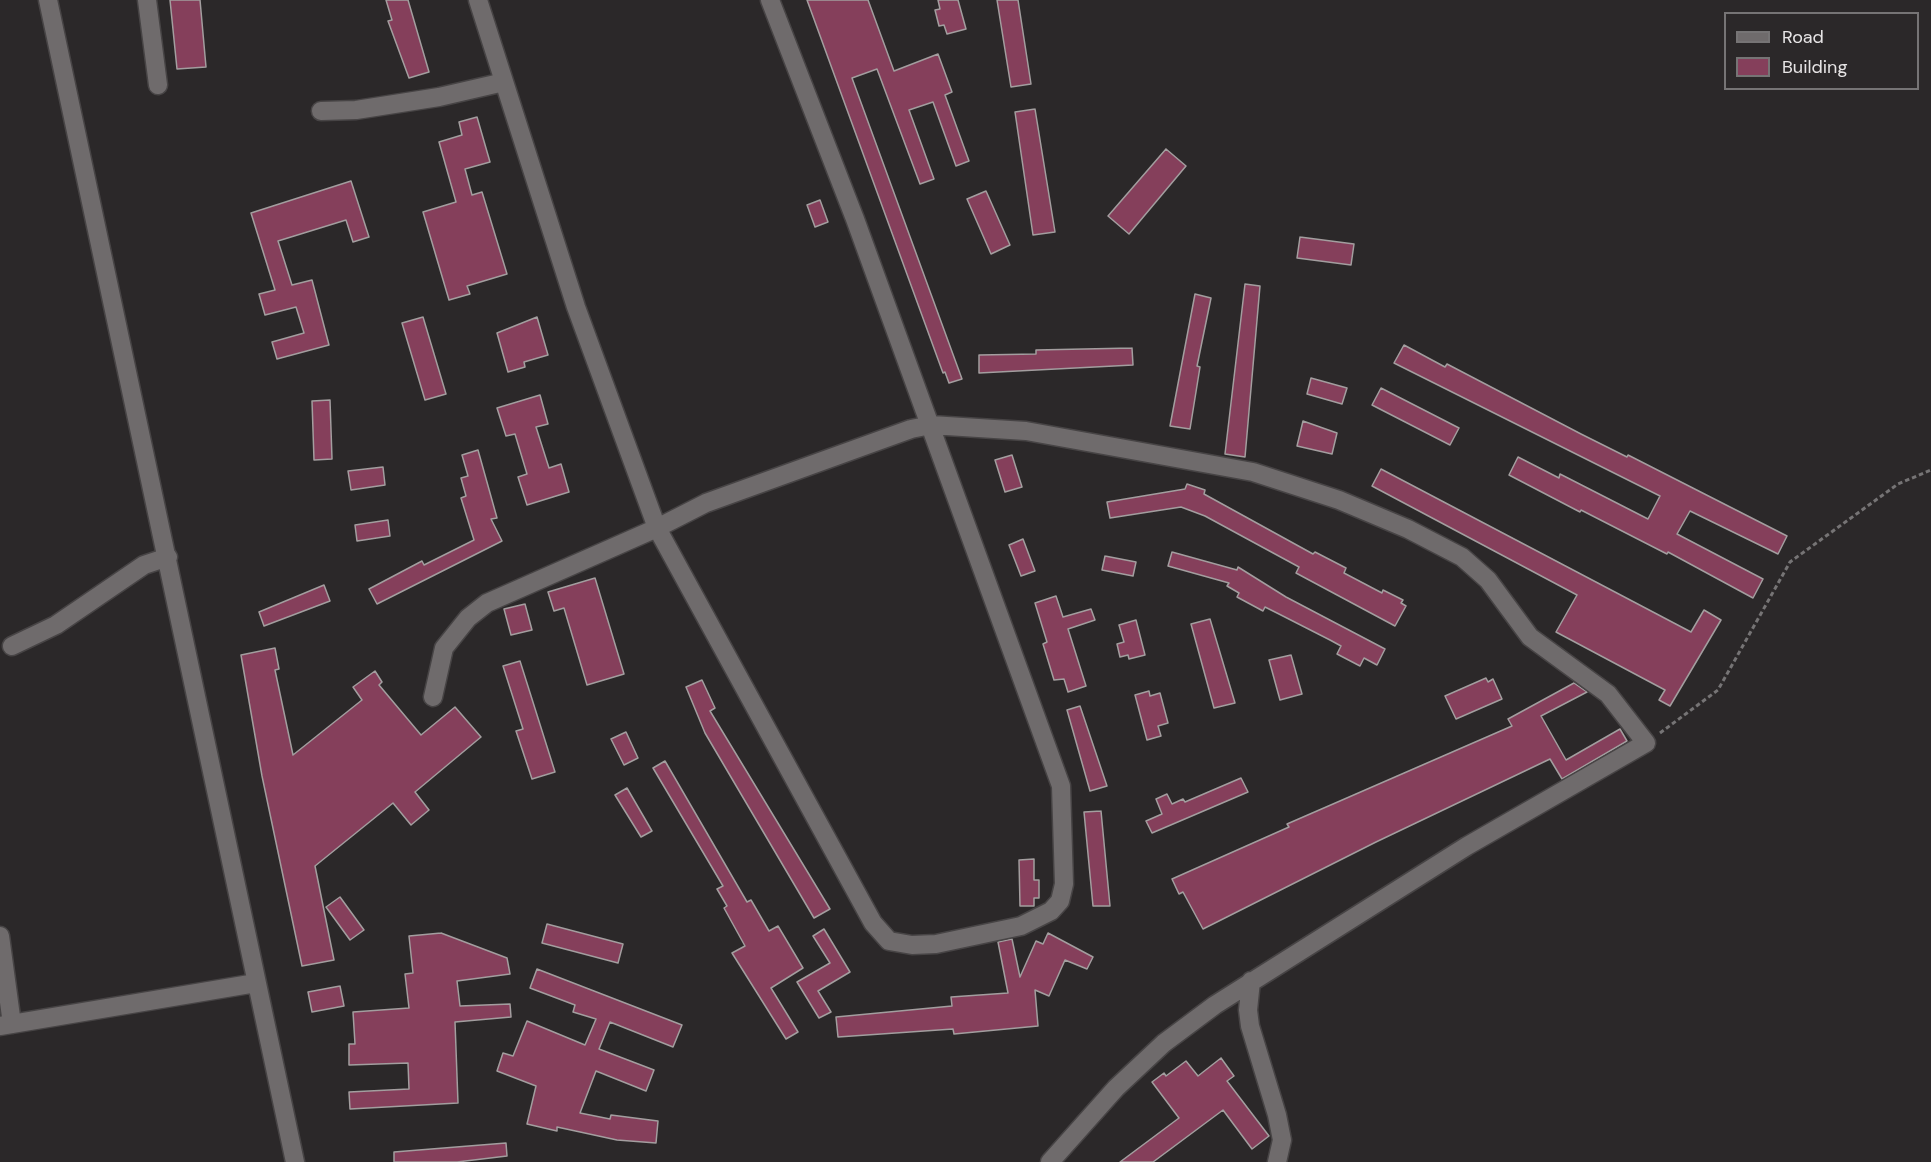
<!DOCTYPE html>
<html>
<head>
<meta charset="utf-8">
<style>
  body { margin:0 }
  #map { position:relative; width:1931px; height:1162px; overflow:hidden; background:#2b2829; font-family:"DM Sans",sans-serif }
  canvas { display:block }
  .legend { position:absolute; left:1724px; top:12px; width:195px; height:78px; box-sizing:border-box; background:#2b2829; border:2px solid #767475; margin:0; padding:8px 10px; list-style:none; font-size:18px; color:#e7e5e6 }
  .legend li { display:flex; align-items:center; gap:12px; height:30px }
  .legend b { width:30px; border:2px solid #767475 }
</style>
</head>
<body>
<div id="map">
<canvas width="1931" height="1162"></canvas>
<ul class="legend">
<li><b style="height:8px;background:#6f6b6c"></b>Road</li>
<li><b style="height:16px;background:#853f5b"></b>Building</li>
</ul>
</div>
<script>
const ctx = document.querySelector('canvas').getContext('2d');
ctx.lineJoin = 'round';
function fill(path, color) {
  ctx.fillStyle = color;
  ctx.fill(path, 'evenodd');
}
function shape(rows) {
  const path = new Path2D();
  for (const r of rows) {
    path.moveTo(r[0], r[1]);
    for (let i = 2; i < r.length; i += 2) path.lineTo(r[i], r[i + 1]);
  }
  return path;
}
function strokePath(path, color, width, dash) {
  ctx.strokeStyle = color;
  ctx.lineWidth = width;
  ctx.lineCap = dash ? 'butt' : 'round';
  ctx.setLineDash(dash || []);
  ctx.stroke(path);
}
const building = shape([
  [170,0,200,0,206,67,177,69,170,0],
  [386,0,408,0,429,72,409,78,388,21,392,20,386,0],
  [807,0,868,0,894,71,938,54,952,92,945,95,969,161,956,166,933,102,909,110,934,179,920,184,877,69,852,78,962,379,949,383,945,372,943,373,807,0],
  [938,0,958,0,966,29,947,34,944,25,939,26,935,10,940,9,938,0],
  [997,0,1018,0,1031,84,1011,87,997,0],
  [1035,109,1055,232,1033,235,1015,112,1035,109],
  [477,117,490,162,465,169,472,195,482,192,507,274,467,286,470,294,449,300,423,212,456,202,439,142,462,135,459,122,477,117],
  [1166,149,1186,166,1129,234,1108,216,1166,149],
  [351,181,369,237,353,242,346,220,278,241,292,285,312,280,329,345,277,359,272,342,304,333,296,307,265,315,259,294,275,290,251,213,351,181],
  [986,191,1010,245,991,254,967,199,986,191],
  [820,200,828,222,815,227,807,205,820,200],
  [1300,237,1354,244,1351,265,1297,258,1300,237],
  [1245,284,1260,286,1245,457,1225,454,1245,284],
  [1195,294,1211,298,1197,366,1200,367,1190,429,1170,426,1195,294],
  [423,317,446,394,425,400,402,323,423,317],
  [537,317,548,355,524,362,525,367,508,372,497,333,537,317],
  [1404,345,1445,367,1447,364,1581,434,1627,457,1628,455,1787,536,1778,554,1690,511,1677,534,1763,579,1753,598,1668,552,1667,554,1581,510,1580,512,1509,475,1518,457,1559,478,1560,474,1648,519,1660,496,1394,363,1404,345],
  [1132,348,1133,365,979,373,979,355,1036,354,1036,350,1132,348],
  [1311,378,1347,388,1342,404,1307,394,1311,378],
  [1381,388,1459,428,1450,445,1372,405,1381,388],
  [540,395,548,424,536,427,549,468,561,464,569,492,527,505,518,477,527,474,515,434,506,436,497,408,540,395],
  [330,400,332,459,314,460,312,401,330,400],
  [1303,421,1337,433,1332,454,1297,446,1303,421],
  [478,450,497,518,491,519,502,541,377,604,369,589,422,561,424,565,474,540,461,498,466,496,461,478,468,476,462,455,478,450],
  [1012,455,1022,487,1005,492,995,460,1012,455],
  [383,467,385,485,351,490,348,471,383,467],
  [1381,469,1691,632,1704,610,1721,620,1670,706,1659,700,1665,690,1556,632,1577,595,1372,486,1381,469],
  [1187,484,1205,490,1204,494,1313,554,1315,552,1346,568,1344,573,1382,593,1383,590,1403,600,1401,603,1406,606,1395,626,1296,573,1299,567,1205,516,1181,507,1110,518,1107,502,1185,489,1187,484],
  [388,520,390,536,357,541,355,525,388,520],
  [1023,539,1035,571,1021,576,1009,545,1023,539],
  [1172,552,1237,570,1238,567,1286,597,1385,649,1377,665,1364,658,1360,666,1337,654,1341,646,1330,640,1277,613,1265,607,1263,611,1237,597,1239,593,1227,586,1229,583,1168,566,1172,552],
  [1105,556,1136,562,1133,576,1102,570,1105,556],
  [595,578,624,674,587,685,564,608,554,611,548,592,595,578],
  [324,585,330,601,264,626,259,612,324,585],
  [1056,596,1063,617,1091,609,1095,620,1068,629,1086,686,1068,692,1064,679,1054,680,1043,644,1047,642,1035,603,1056,596],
  [525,604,532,630,511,635,504,609,525,604],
  [1210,619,1235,703,1214,708,1191,624,1210,619],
  [1136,620,1145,655,1129,659,1128,655,1120,657,1117,644,1124,642,1119,625,1136,620],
  [275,648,279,669,275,670,293,755,362,700,353,687,375,671,382,682,379,685,421,735,455,707,481,737,415,792,429,810,411,825,393,803,315,866,334,960,302,966,262,776,241,655,275,648],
  [1291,655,1302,694,1280,700,1269,660,1291,655],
  [520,661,555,772,532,779,516,731,523,729,503,666,520,661],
  [1486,678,1488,682,1493,679,1502,699,1456,719,1445,696,1486,678],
  [702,680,715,708,710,711,830,909,814,918,705,733,686,687,702,680],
  [1574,683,1587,692,1541,716,1566,760,1620,729,1627,741,1562,779,1550,759,1376,842,1203,929,1183,892,1179,894,1172,879,1289,827,1287,824,1333,804,1512,726,1508,719,1574,683],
  [1149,691,1150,696,1160,693,1168,723,1158,726,1161,736,1147,740,1135,695,1149,691],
  [1080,706,1107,786,1090,791,1067,710,1080,706],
  [626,732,638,758,624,765,611,739,626,732],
  [665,761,747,902,751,900,769,931,778,926,803,968,771,988,798,1032,786,1039,732,953,745,946,724,908,727,906,717,889,723,886,653,768,665,761],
  [1241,778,1248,792,1152,833,1146,821,1162,814,1156,799,1167,794,1172,804,1183,799,1185,802,1241,778],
  [627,788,652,831,641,837,615,795,627,788],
  [1101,811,1110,906,1093,906,1084,812,1101,811],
  [1034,859,1034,880,1039,880,1039,898,1034,898,1034,906,1020,906,1019,860,1034,859],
  [340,897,364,930,350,940,326,907,340,897],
  [547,924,623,944,618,963,542,943,547,924],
  [824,929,850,972,818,991,831,1012,819,1018,797,982,830,963,813,936,824,929],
  [441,933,507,958,510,974,457,981,460,1006,510,1004,511,1017,455,1022,458,1103,350,1109,349,1092,409,1089,408,1063,349,1065,349,1044,355,1044,353,1012,409,1008,405,974,413,973,409,936,441,933],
  [1048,933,1093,957,1087,969,1065,960,1049,996,1035,990,1038,1026,954,1034,953,1029,838,1037,836,1017,952,1006,951,997,1008,993,998,942,1012,939,1020,977,1036,941,1043,944,1048,933],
  [537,969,682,1025,673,1047,610,1022,599,1049,654,1070,646,1091,596,1071,580,1113,610,1119,611,1115,658,1121,656,1143,617,1140,557,1127,557,1131,527,1124,536,1086,497,1071,503,1053,513,1056,527,1021,585,1045,596,1019,573,1012,575,1005,530,988,537,969],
  [340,986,344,1006,312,1012,308,992,340,986],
  [1221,1058,1234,1076,1227,1081,1269,1136,1252,1149,1223,1110,1153,1162,1120,1162,1179,1118,1152,1082,1164,1073,1166,1076,1186,1061,1198,1076,1221,1058],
  [506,1143,507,1156,457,1162,394,1162,394,1152,506,1143]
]);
const path = shape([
  [1660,733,1718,690,1790,562,1898,484,1931,470]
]);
const minor = shape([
  [48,0,295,1162],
  [147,0,158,85],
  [478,0,576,307,657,528,873,923,889,941,912,945,936,944,1021,926,1051,911,1060,901,1064,884,1061,786,855,219,770,0],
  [321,111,356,110,439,97,504,82],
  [12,646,56,625,144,565,168,557],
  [433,697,444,648,468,618,487,603,657,528,706,503,911,429,931,425,1026,431,1253,472,1339,500,1408,529,1462,557,1488,580,1530,637,1608,694,1646,743,1467,846,1215,1005,1164,1043,1116,1088,1050,1162],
  [0,936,12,1024],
  [1251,981,1248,1010,1250,1026,1277,1115,1282,1140,1277,1162],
  [0,1026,256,983]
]);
fill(building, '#853f5b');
strokePath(building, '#a39e9f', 1.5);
strokePath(minor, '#474445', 21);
strokePath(path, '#767475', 3, [4.5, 3]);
strokePath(minor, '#6f6b6c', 18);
</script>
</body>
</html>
